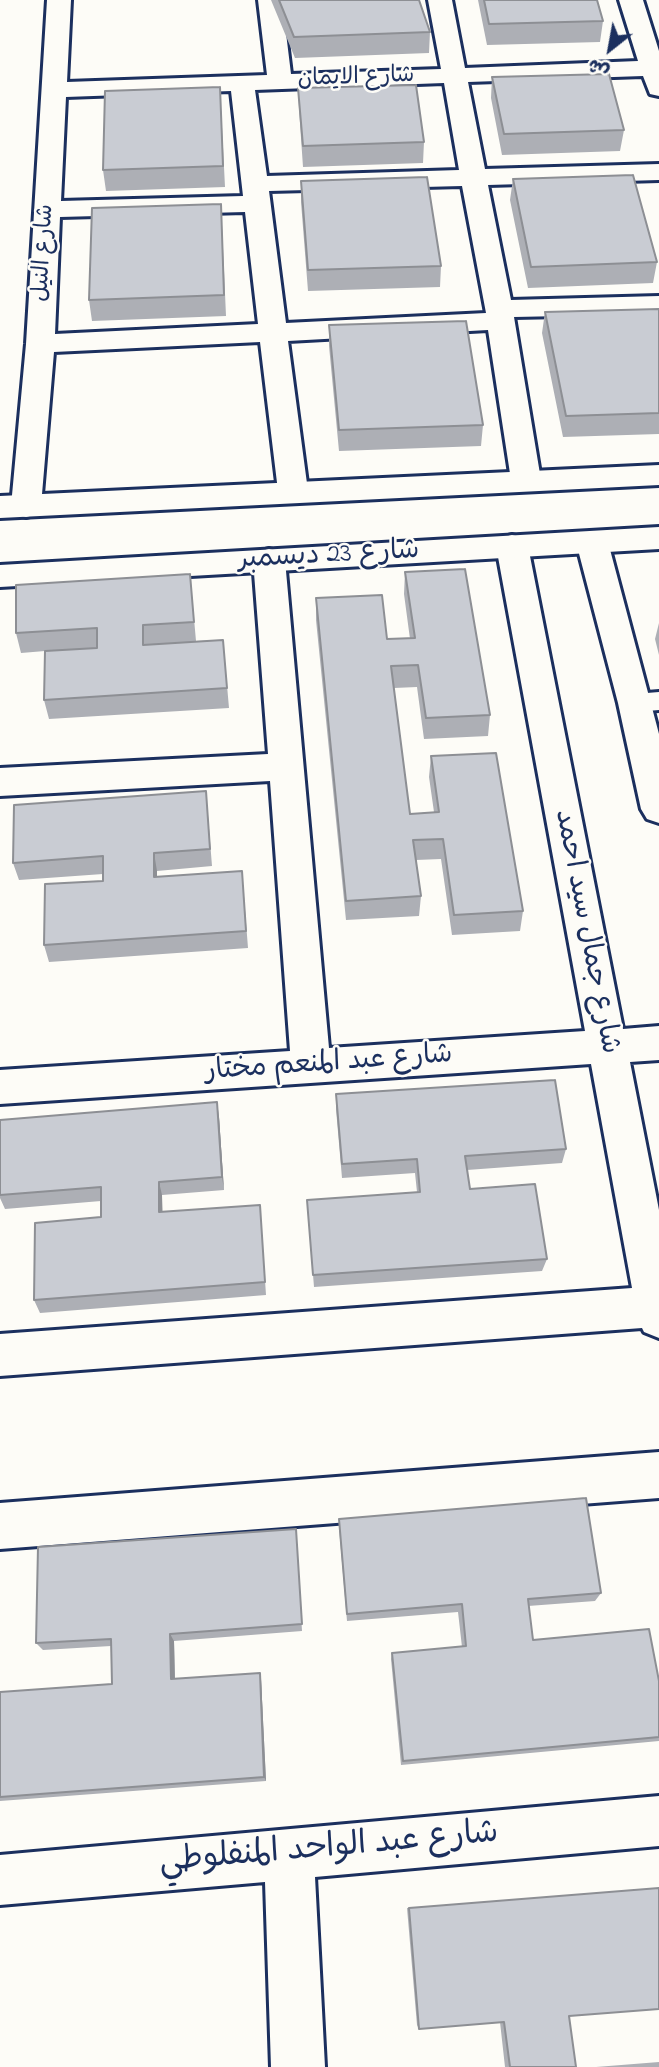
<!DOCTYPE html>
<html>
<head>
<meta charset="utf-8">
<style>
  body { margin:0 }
  #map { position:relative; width:659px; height:2067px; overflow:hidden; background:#fdfcf7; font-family:"Indie Flower","Playpen Sans Arabic",sans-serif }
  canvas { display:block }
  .north { position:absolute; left:575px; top:14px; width:70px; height:70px; -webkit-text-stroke:5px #fdfcf7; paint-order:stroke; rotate:211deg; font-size:19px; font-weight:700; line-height:28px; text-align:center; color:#1b2f5e }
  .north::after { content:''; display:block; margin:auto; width:24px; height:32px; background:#1b2f5e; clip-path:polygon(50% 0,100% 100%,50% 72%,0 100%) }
</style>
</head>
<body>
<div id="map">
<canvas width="659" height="2067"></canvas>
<div class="north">ش</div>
</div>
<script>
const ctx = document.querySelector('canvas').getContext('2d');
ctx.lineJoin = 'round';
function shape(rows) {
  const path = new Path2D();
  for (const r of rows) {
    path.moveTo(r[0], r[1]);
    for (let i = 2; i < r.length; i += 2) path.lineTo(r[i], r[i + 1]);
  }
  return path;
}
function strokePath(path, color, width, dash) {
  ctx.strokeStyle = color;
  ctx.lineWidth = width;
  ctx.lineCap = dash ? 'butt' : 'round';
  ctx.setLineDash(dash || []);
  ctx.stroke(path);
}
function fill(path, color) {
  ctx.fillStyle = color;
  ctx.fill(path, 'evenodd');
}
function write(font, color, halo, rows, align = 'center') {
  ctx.font = font + ' "Indie Flower","Playpen Sans Arabic",sans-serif';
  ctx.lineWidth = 5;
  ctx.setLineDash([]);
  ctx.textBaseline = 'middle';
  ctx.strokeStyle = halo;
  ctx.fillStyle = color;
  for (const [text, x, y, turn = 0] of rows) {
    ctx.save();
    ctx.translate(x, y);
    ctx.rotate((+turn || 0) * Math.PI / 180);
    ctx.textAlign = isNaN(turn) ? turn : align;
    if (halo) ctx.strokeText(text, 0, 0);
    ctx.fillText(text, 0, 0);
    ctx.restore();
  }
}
const lane = shape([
  [659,692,659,710,635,712,627,709,624,703,627,697,635,694,659,692]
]);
const street = shape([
  [47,0,71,0,67,82,267,75,258,0,282,0,291,74,441,69,428,0,452,0,465,68,638,61,619,0,643,0,659,51,659,96,650,94,643,76,468,82,485,169,659,164,659,180,488,185,511,300,659,296,659,314,514,317,541,480,537,487,526,490,515,487,511,480,488,330,288,341,308,491,304,498,293,501,282,498,278,491,260,342,54,352,41,506,37,514,26,517,15,514,11,506,26,344,47,0],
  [444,83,459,170,267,176,255,90,444,83],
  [231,91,243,196,61,201,66,97,231,91],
  [462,186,486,313,286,323,269,191,462,186],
  [245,212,258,324,55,334,60,217,245,212],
  [592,531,603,534,608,542,659,734,659,823,647,819,641,809,618,703,576,542,581,534,592,531],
  [512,535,523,538,528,546,623,1029,659,1026,659,1060,630,1062,659,1210,659,1338,644,1332,642,1328,0,1376,0,1334,632,1288,591,1064,0,1104,0,1070,290,1051,270,781,0,796,0,768,268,754,253,560,258,552,269,549,280,552,285,560,329,1048,585,1031,496,546,501,538,512,535],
  [659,1452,659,1498,0,1549,0,1503,659,1452],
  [659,1796,659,1846,315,1877,325,2067,271,2067,265,1882,0,1905,0,1855,659,1796]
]);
const primary = shape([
  [659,465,659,485,0,518,0,496,659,465],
  [659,527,659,549,0,587,0,565,659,527]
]);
const wall = shape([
  [271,0,419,0,430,32,429,53,295,58],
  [478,0,597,0,603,21,600,42,487,45],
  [492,77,624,130,620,151,502,155,491,98],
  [220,87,225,187,106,191,103,170],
  [298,88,424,142,423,163,303,167,299,109],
  [513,179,657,262,653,283,528,288,510,200],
  [301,181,441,266,440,287,308,291,301,202],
  [222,225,226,316,92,321,89,300],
  [659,309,659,434,563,437,542,333,545,312],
  [329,325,483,425,481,446,339,451,329,346],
  [405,572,490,715,488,736,424,739,417,687,394,688,410,814,434,812,429,777,431,756,523,911,520,931,452,935,441,859,416,860,421,896,419,916,346,920,316,620,316,598,387,639,410,639,404,594],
  [190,574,196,641,223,640,229,708,49,719,44,700,45,651,21,653,16,633],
  [659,623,659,655,655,639],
  [206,791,212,866,157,871,157,877,242,871,248,948,49,962,44,945,103,881,103,874,19,880,13,863],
  [336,1094,566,1149,562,1163,467,1170,470,1189,547,1259,542,1271,314,1287,307,1200,417,1192,415,1173,342,1178,336,1109],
  [219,1117,224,1190,162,1195,162,1212,260,1205,266,1295,40,1313,34,1300,101,1217,101,1201,5,1209,0,1198,0,1120],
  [339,1519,601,1593,595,1601,528,1606,533,1640,659,1681,659,1741,401,1765,391,1659,392,1653,462,1647,458,1612,347,1621,339,1528],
  [296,1529,302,1631,174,1641,175,1679,261,1679,266,1781,0,1801,0,1692,112,1684,111,1646,43,1650,36,1643],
  [659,1888,569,2016,576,2067,505,2067,500,2022,419,2029,417,2025,407,1908],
  [659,2062,659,2067,596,2067]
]);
const shadedWall = shape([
  [154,853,157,871,157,894,154,877],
  [217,1102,219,1117,224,1190,222,1177],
  [159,1182,162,1195,163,1226,159,1212],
  [170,1634,174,1641,175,1685,171,1679],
  [260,1673,261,1679,266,1781,264,1777]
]);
const building = shape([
  [279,0,419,0,430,32,294,37,279,0],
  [484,0,597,0,603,21,489,24,484,0],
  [609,74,624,130,504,134,492,77,609,74],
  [416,85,424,142,303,146,298,88,416,85],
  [220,87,223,166,103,170,105,91,220,87],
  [633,175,657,262,531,267,513,179,633,175],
  [427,177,441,266,308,270,301,181,427,177],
  [221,204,224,295,89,300,92,208,221,204],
  [659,309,659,413,566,416,545,312,659,309],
  [466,321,483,425,339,430,329,325,466,321],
  [465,569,490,715,426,718,418,665,391,666,410,814,439,812,431,756,496,753,523,911,454,915,443,839,413,840,421,896,346,901,316,598,382,595,387,639,415,638,405,572,465,569],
  [190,574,194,622,143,625,143,645,223,640,227,688,44,700,45,651,97,648,97,628,16,633,16,585,190,574],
  [206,791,210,849,154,853,154,877,242,871,246,931,44,945,45,884,103,881,103,856,13,863,14,805,206,791],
  [555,1080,566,1149,465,1156,470,1189,535,1184,547,1259,313,1275,307,1200,420,1192,417,1159,342,1164,336,1094,555,1080],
  [217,1102,222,1177,159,1182,159,1212,260,1205,265,1282,34,1300,35,1223,101,1217,101,1187,0,1195,0,1120,217,1102],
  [586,1498,601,1593,528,1599,533,1640,649,1629,659,1681,659,1737,403,1761,392,1653,466,1646,462,1604,347,1614,339,1519,586,1498],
  [296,1529,302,1624,170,1634,171,1679,260,1673,264,1777,0,1797,0,1692,112,1684,111,1639,36,1643,38,1547,296,1529],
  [659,1888,659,2009,569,2016,576,2067,510,2067,504,2022,419,2029,409,1908,659,1888]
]);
const farStreetnames = [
  ["شارع الايمان",356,79,-2],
  ["شارع النيل",45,253,-87]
];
const streetNames = [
  ["شارع 23 ديسمبر",329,557,-3],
  ["شارع جمال سيد احمد",585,932,79],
  ["شارع عبد المنعم مختار",329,1065,-4]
];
const nearStreetnames = [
  ["شارع عبد الواحد المنفلوطي",329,1850,-5]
];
strokePath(lane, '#1b2f5e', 6);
strokePath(street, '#1b2f5e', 6);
strokePath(primary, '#1b2f5e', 6);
fill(lane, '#fdfcf7');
fill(street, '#fdfcf7');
fill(primary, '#fdfcf7');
fill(wall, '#adafb5');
fill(shadedWall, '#8d8f94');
fill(building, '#c9ccd3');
strokePath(building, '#8d8f94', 2);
write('23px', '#1b2f5e', '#fdfcf7', farStreetnames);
write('28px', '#1b2f5e', '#fdfcf7', streetNames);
write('33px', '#1b2f5e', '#fdfcf7', nearStreetnames);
</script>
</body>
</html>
